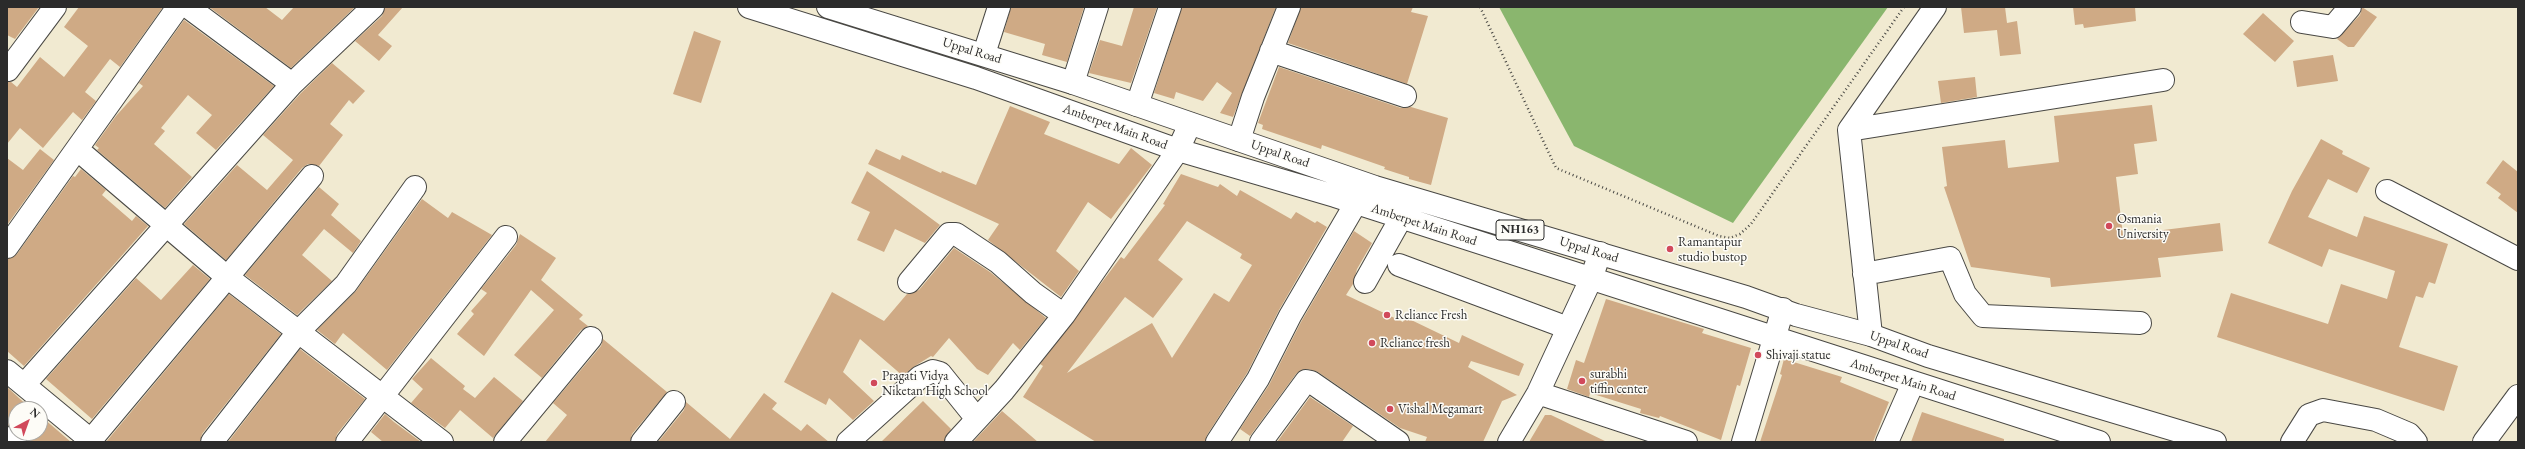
<!DOCTYPE html>
<html>
<head>
<meta charset="utf-8">
<style>
  body { margin:0 }
  #map { position:relative; width:2525px; height:449px; overflow:hidden; background:#f1ead1; font-family:"EB Garamond",serif }
  canvas { display:block }
  .frame { position:absolute; inset:0; border:8px solid #2b2b2b; pointer-events:none }
  .north { position:absolute; left:8px; top:401px; width:40px; height:40px; box-sizing:border-box; background:#fdfcf7; border:1px solid #a9a8a5; border-radius:50%; rotate:41deg; font-size:11px; font-weight:700; line-height:16px; text-align:center; color:#2b2b2b }
  .north::after { content:''; display:block; margin:auto; width:14px; height:18px; background:#d1495b; clip-path:polygon(50% 0,100% 100%,50% 72%,0 100%) }
</style>
</head>
<body>
<div id="map">
<canvas width="2525" height="449"></canvas>
<div class="frame"></div>
<div class="north">N</div>
</div>
<script>
const ctx = document.querySelector('canvas').getContext('2d');
ctx.lineJoin = 'round';
function fill(path, color) {
  ctx.fillStyle = color;
  ctx.fill(path, 'evenodd');
}
function shape(rows) {
  const path = new Path2D();
  for (const r of rows) {
    path.moveTo(r[0], r[1]);
    for (let i = 2; i < r.length; i += 2) path.lineTo(r[i], r[i + 1]);
  }
  return path;
}
function strokePath(path, color, width, dash) {
  ctx.strokeStyle = color;
  ctx.lineWidth = width;
  ctx.lineCap = dash ? 'butt' : 'round';
  ctx.setLineDash(dash || []);
  ctx.stroke(path);
}
function write(font, color, halo, rows, align = 'center') {
  ctx.font = font + ' "EB Garamond",serif';
  ctx.lineWidth = 3;
  ctx.setLineDash([]);
  ctx.textBaseline = 'middle';
  ctx.strokeStyle = halo;
  ctx.fillStyle = color;
  for (const [text, x, y, turn = 0] of rows) {
    ctx.save();
    ctx.translate(x, y);
    ctx.rotate((+turn || 0) * Math.PI / 180);
    ctx.textAlign = isNaN(turn) ? turn : align;
    if (halo) ctx.strokeText(text, 0, 0);
    ctx.fillText(text, 0, 0);
    ctx.restore();
  }
}
const forest = shape([
  [1499,7,1888,7,1733,223,1574,146]
]);
const building = shape([
  [7,7,39,7,15,39,7,35],
  [79,7,163,7,120,67,110,59,85,92,96,101,82,120,73,112,43,148,20,128,7,144,7,82,11,82,17,87,40,57,64,77,88,46,64,27],
  [209,7,265,7,282,20,294,7,355,7,291,68],
  [385,7,403,7,378,35,392,46,379,61,355,41,382,16],
  [1011,7,1084,7,1067,62,1042,55,1045,44,1004,32],
  [1134,7,1157,7,1131,83,1089,73,1100,40,1122,46],
  [1182,7,1276,7,1233,117,1220,113,1232,93,1217,82,1203,101,1176,92,1174,99,1154,93],
  [1301,7,1413,7,1411,12,1428,16,1407,84,1288,43],
  [1961,7,2005,7,2007,23,2017,21,2021,54,2000,56,1997,30,1964,33],
  [2073,7,2135,7,2136,21,2084,28,2083,24,2075,25],
  [2362,7,2377,17,2354,47,2348,47,2337,39,2360,15],
  [2263,13,2294,41,2275,62,2243,34],
  [184,20,274,86,216,150,196,133,212,115,188,95,161,128,165,131,154,144,192,177,165,208,97,150,99,148,95,145,116,116,143,86,139,83],
  [694,31,721,41,701,103,673,94],
  [2333,55,2338,81,2297,87,2293,61],
  [332,63,365,91,353,104,349,100,330,124,343,135,319,166,308,164,302,168,226,260,184,224,237,165,267,190,293,160,263,135,301,93],
  [1279,67,1401,108,1411,107,1448,118,1431,185,1409,179,1409,177,1384,169,1385,167,1322,145,1321,149,1262,129,1263,125,1258,123],
  [1975,77,1977,97,1941,103,1938,81],
  [2152,105,2157,141,2134,144,2138,174,2116,177,2123,235,2220,223,2223,251,2158,258,2161,277,2051,287,2050,278,1971,267,1944,187,1947,186,1942,147,2005,140,2008,168,2059,162,2054,116],
  [1010,106,1050,122,1044,134,1119,164,1131,148,1152,165,1111,219,1088,202,1056,251,1079,271,1061,297,988,240,999,224,868,164,876,149,900,160,902,155,941,173,942,171,976,185],
  [2321,139,2343,151,2342,154,2370,168,2357,193,2328,179,2308,217,2357,237,2364,216,2448,244,2435,284,2429,282,2423,298,2416,296,2399,347,2458,366,2444,411,2217,337,2231,293,2328,324,2341,284,2387,299,2395,271,2329,249,2322,267,2268,243,2292,191],
  [40,149,54,160,7,225,7,158,23,170],
  [2503,160,2518,172,2518,213,2498,198,2501,194,2486,183],
  [81,169,106,190,102,195,132,221,136,216,148,226,24,366,7,351,7,259,17,254,73,176,75,177],
  [867,171,940,225,925,243,895,229,884,252,857,240,870,212,851,203],
  [1181,174,1218,187,1220,184,1237,196,1240,190,1291,219,1296,212,1315,223,1317,221,1327,227,1279,310,1247,373,1207,435,1205,442,1096,442,1023,397,1043,366,1040,364,1121,257,1124,259,1165,205,1163,204],
  [1187,221,1242,254,1240,258,1252,265,1229,302,1214,293,1172,358,1152,323,1067,373,1125,297,1153,318,1183,279,1158,260],
  [319,187,339,204,331,215,361,241,353,253,324,229,302,255,332,281,297,315,245,275],
  [422,199,448,218,452,212,492,235,387,370,343,333,335,344,317,330,356,291],
  [1354,231,1372,243,1357,269,1353,284,1346,295,1403,322,1405,317,1459,343,1462,335,1524,364,1519,376,1471,361,1468,367,1517,395,1502,401,1483,442,1425,442,1427,437,1400,428,1318,372,1308,369,1301,370,1296,374,1250,436,1240,429,1269,385,1301,322],
  [520,234,556,258,541,280,583,315,579,319,588,326,581,330,542,378,514,355,554,310,531,290,484,356,457,334,474,314,471,311,487,293,481,289,516,245],
  [954,248,990,272,1046,318,1020,350,1013,343,988,375,977,369,949,338,933,357,931,356,915,366,903,376,860,339,843,372,874,401,853,420,829,398,826,405,784,382,832,292,884,321,907,294,919,290],
  [193,265,210,279,92,419,46,379,136,278,161,300],
  [229,294,281,334,202,434,200,442,106,442],
  [1606,299,1704,329,1702,333,1751,348,1740,386,1737,385,1721,440,1660,416,1659,418,1640,413,1641,409,1590,393,1589,397,1567,389,1576,360,1584,363],
  [603,339,667,392,632,434,630,442,545,442,567,415,553,403,601,346],
  [300,349,365,399,337,434,335,442,228,442],
  [431,358,465,386,463,389,475,398,494,377,523,401,493,438,460,410,445,428,411,403,423,389,412,379],
  [1784,359,1842,377,1840,382,1889,402,1873,442,1760,442,1782,375,1780,374],
  [7,387,31,409,16,409,16,421,7,427],
  [764,393,777,403,772,409,801,431,807,424,829,442,658,442,684,410,686,402,730,439],
  [1310,397,1353,426,1342,442,1277,442],
  [923,401,951,429,944,442,881,442],
  [1002,411,1009,417,1038,442,973,442],
  [1922,412,2004,439,2004,442,1911,442],
  [385,414,394,422,421,442,383,442,371,432],
  [1545,415,1551,415,1607,442,1529,442],
  [40,417,43,418,71,442,27,442,30,433,40,433]
]);
const path = shape([
  [1480,7,1556,168,1719,236,1730,238,1740,234,1751,224,1904,7]
]);
const minor = shape([
  [188,7,292,84],
  [2302,22,2333,27,2350,7],
  [1271,51,1405,96],
  [984,54,999,7],
  [8,70,55,7],
  [1073,83,1097,7],
  [1137,105,1170,7],
  [1849,130,2163,80],
  [1239,140,1253,97,1289,7],
  [78,150,227,277,442,442],
  [2387,191,2518,259],
  [7,247,178,7],
  [1399,265,1568,328],
  [1864,274,1950,258,1965,294,1983,316,2140,323],
  [909,282,949,234,956,234,998,262,1033,293,1064,315],
  [1365,282,1401,218],
  [1871,335,1849,130,1935,7],
  [7,371,93,442],
  [24,385,292,84,373,7],
  [1538,393,1686,442],
  [91,440,312,176],
  [10,442,18,433],
  [212,442,298,332,346,284,415,187],
  [347,442,506,237],
  [505,442,591,338],
  [642,442,674,402],
  [848,442,920,377,933,371,940,373,977,419],
  [956,442,1004,390,1064,315,1178,150,1190,124],
  [1217,442,1258,379,1290,316,1356,203],
  [1261,442,1306,381,1311,382,1398,442],
  [1509,442,1538,393,1591,279,1600,253],
  [1743,442,1783,309],
  [1887,442,1913,383],
  [2292,442,2309,415,2323,410,2376,420,2409,434,2416,442],
  [2484,442,2518,396]
]);
const highway = shape([
  [749,7,976,78,1178,150,1335,196,2099,442],
  [828,7,1073,83,1375,187,1746,297,1796,315,1871,335,1928,356,2215,442]
]);
const markers = [
  [2109,226,4,"#d1495b"],
  [1670,249,4,"#d1495b"],
  [1387,315,4,"#d1495b"],
  [1372,343,4,"#d1495b"],
  [1758,355,4,"#d1495b"],
  [1582,381,4,"#d1495b"],
  [874,383,4,"#d1495b"],
  [1390,409,4,"#d1495b"]
];
const shields = [
  [1520,230,48]
];
const shieldNames = [
  ["NH163",1520,230]
];
const streetNames = [
  ["Uppal Road",972,51,17],
  ["Amberpet Main Road",1115,127,20],
  ["Uppal Road",1280,154,19],
  ["Amberpet Main Road",1424,225,18],
  ["Uppal Road",1589,250,17],
  ["Uppal Road",1899,345,19],
  ["Amberpet Main Road",1903,380,18]
];
const poiNames = [
  ["Osmania",2117,219],
  ["University",2117,234],
  ["Ramantapur",1678,242],
  ["studio bustop",1678,257],
  ["Reliance Fresh",1395,315],
  ["Reliance fresh",1380,343],
  ["Shivaji statue",1766,355],
  ["surabhi",1590,374],
  ["tiffin center",1590,389],
  ["Pragati Vidya",882,376],
  ["Niketan High School",882,391],
  ["Vishal Megamart",1398,409]
];
fill(forest, '#8ab66e');
fill(building, '#cfaa85');
strokePath(minor, '#494844', 24);
strokePath(highway, '#494844', 24);
strokePath(path, '#494844', 2.5, [1, 3]);
strokePath(minor, '#fff', 22);
strokePath(highway, '#fff', 22);
for (const [x, y, r, color] of markers) {
  const dot = new Path2D();
  dot.arc(x, y, r, 0, 2 * Math.PI);
  ctx.fillStyle = color;
  ctx.fill(dot);
  strokePath(dot, '#fdfcf7', 1.5);
}
for (const [x, y, w] of shields) {
  const box = new Path2D();
  box.roundRect(x - w / 2, y - 10, w, 20, 3);
  ctx.fillStyle = '#fdfcf7';
  ctx.fill(box);
  strokePath(box, '#2b2b2b', 1);
}
write('bold 12px', '#2b2b2b', null, shieldNames);
write('13px', '#2b2b2b', '#fdfcf7', streetNames);
write('13px', '#2b2b2b', '#fdfcf7', poiNames, 'left');
</script>
</body>
</html>
